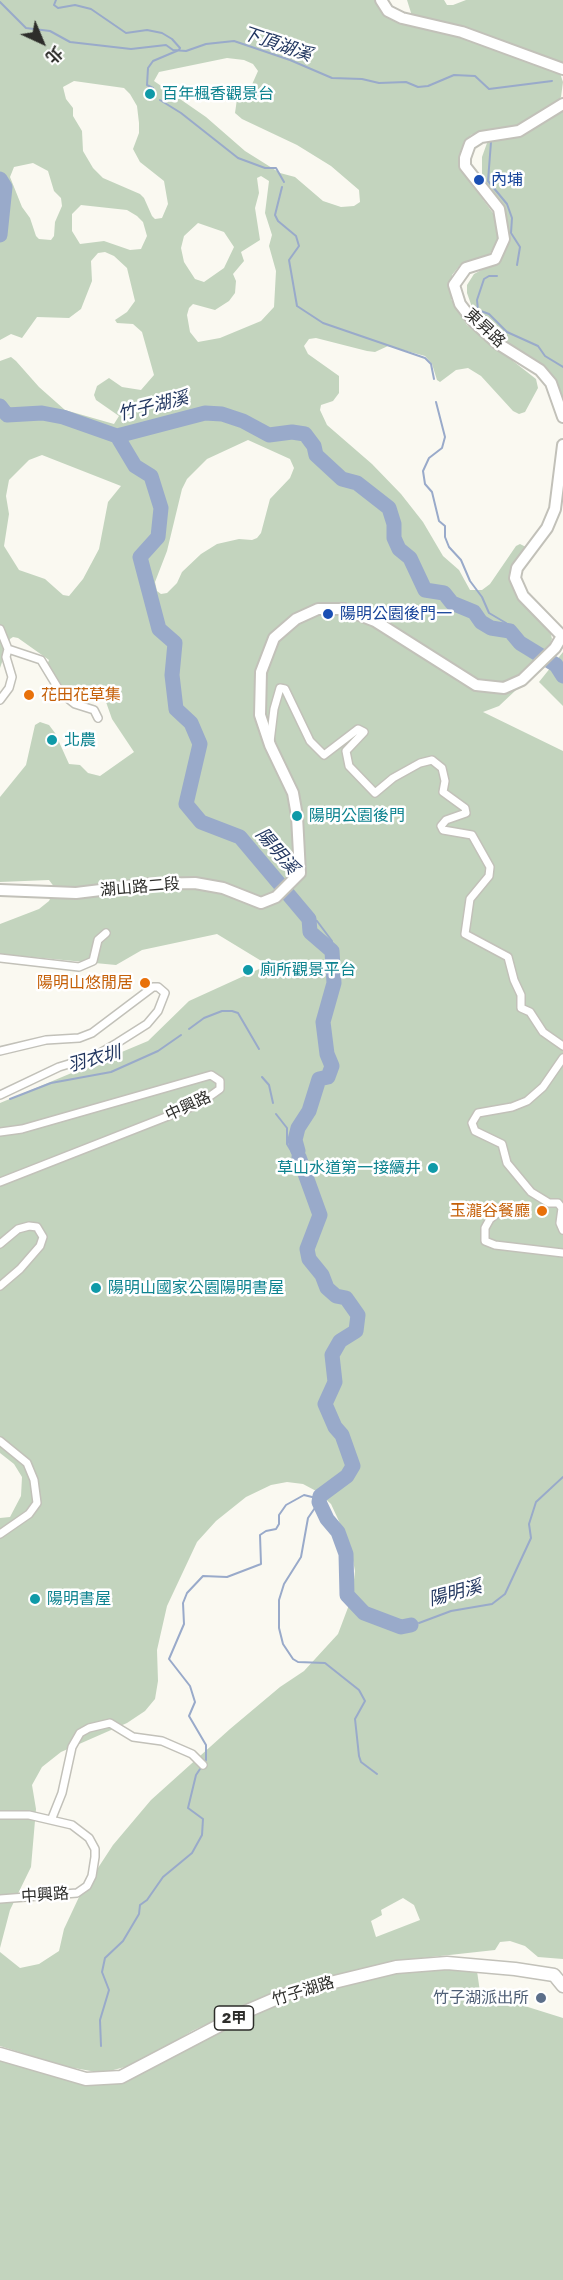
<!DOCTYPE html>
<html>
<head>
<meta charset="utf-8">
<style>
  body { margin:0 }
  #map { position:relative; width:563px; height:2280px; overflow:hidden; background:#faf9f1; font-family:"Golos Text","Noto Sans TC",sans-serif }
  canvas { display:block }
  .north { position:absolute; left:12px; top:12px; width:60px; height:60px; -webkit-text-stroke:4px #fff; paint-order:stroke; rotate:136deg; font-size:16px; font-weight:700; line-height:24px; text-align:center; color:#2d2d2a }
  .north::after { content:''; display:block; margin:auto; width:21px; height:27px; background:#2d2d2a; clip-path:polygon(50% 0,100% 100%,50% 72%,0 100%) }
</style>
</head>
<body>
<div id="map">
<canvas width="563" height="2280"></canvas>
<div class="north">北</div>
</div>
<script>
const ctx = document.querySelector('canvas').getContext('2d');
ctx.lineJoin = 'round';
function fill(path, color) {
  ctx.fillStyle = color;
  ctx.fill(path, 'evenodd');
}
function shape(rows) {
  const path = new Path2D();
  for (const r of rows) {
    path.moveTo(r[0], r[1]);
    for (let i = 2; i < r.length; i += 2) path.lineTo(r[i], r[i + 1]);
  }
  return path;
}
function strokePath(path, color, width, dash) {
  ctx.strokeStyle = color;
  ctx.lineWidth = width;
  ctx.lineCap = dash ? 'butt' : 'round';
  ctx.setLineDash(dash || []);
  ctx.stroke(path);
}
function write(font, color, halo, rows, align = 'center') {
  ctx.font = font + ' "Golos Text","Noto Sans TC",sans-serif';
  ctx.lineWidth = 5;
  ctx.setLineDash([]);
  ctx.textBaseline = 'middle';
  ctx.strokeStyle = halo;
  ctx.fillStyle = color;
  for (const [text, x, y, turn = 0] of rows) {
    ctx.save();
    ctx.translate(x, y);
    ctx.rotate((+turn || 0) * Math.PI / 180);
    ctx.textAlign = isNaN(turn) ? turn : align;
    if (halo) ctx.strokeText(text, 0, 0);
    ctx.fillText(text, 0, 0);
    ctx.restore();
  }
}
const green = shape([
  [0,0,375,0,394,20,472,40,560,73,563,82,561,97,542,116,511,129,485,130,471,135,464,142,460,153,461,170,493,213,499,230,499,238,489,255,461,264,452,275,451,299,467,325,536,379,538,388,525,412,519,414,513,411,481,376,468,368,456,370,440,382,437,380,432,364,425,356,388,346,375,352,367,351,316,338,309,339,304,346,308,354,339,376,339,393,333,401,321,405,320,410,327,425,372,464,401,494,423,522,443,556,459,570,470,590,482,590,490,584,516,546,520,544,526,547,514,562,511,577,513,589,521,602,550,630,552,639,546,653,523,678,516,690,499,706,483,712,563,751,563,1959,538,1957,525,1946,510,1941,500,1942,495,1950,413,1959,291,1985,192,2031,140,2063,102,2073,63,2066,0,2046,0,1952,20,1968,39,1964,59,1951,64,1929,79,1897,113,1845,151,1800,230,1729,280,1687,304,1671,338,1634,352,1597,355,1571,350,1545,331,1504,318,1492,303,1484,287,1482,271,1485,246,1497,216,1521,197,1542,167,1606,157,1650,158,1681,155,1699,145,1711,127,1723,61,1752,42,1767,32,1785,36,1809,31,1867,10,1910,0,1948,0,1518,10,1517,21,1496,22,1477,14,1464,0,1453,0,1103,148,1041,189,1001,268,965,217,934,142,950,116,965,0,954,0,924,39,909,49,901,55,888,49,880,0,882,0,797,26,765,35,725,40,722,49,725,55,733,69,764,80,765,88,773,100,776,134,752,112,719,106,702,99,697,85,703,63,692,47,665,49,660,18,638,13,637,10,639,0,668,0,361,11,357,16,361,39,387,65,410,114,424,119,416,96,400,94,395,97,386,109,378,122,387,141,390,154,375,142,332,133,324,117,323,115,320,127,312,135,301,127,268,114,256,105,252,98,253,91,261,92,281,81,309,69,318,37,317,22,338,11,334,0,340],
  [227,58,244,60,253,64,258,71,250,89,237,99,235,113,242,119,297,145,331,166,359,190,360,202,354,206,341,207,323,201,295,177,280,173,245,151,206,117,154,81,159,72],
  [74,81,124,88,130,94,137,106,139,123,139,133,133,149,140,162,164,181,168,204,162,218,155,219,152,216,144,198,140,194,103,178,93,168,83,151,82,131,73,116,73,108,66,99,63,87],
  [33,163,48,171,54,191,61,198,62,206,55,222,54,236,51,240,39,239,36,236,30,218,22,207,10,177,14,167],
  [261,176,269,181,265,213,272,235,269,246,276,271,274,307,261,321,220,338,198,342,190,332,187,315,189,308,193,304,215,310,229,301,235,293,236,281,233,274,244,261,241,252,260,240,255,208,259,193,257,178],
  [81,205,127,210,137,216,143,222,147,236,141,249,130,250,104,241,80,244,72,231,72,214],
  [198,223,224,232,234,247,224,268,204,282,195,279,184,262,181,248,184,236],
  [248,440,290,459,294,468,290,478,270,499,261,533,257,538,252,540,239,539,217,544,201,554,182,572,177,583,167,593,161,594,157,591,155,582,167,551,182,489,187,479,207,459],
  [42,455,121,486,108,502,99,549,83,579,69,596,63,595,45,579,19,570,4,546,9,514,6,496,9,480,29,460],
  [403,1898,414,1905,420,1920,376,1937,371,1921,382,1915,381,1910],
  [407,0,444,0,447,5,453,5,466,0,563,0,563,65,412,16],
  [563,107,563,399,555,382,502,338,473,310,467,293,467,285,474,274,498,261,506,247,505,223,482,177,482,157,487,143],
  [563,652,563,706,539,682],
  [433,1968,477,1971,480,1992,563,2018,563,2280,0,2280,0,2059,78,2082,95,2085,118,2082,136,2077,247,2016,289,1998,380,1975]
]);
const stream = shape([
  [56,0,54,5,58,8,75,5,91,9,126,33,147,30,162,33,172,39,180,48,179,50,153,61,148,68,147,85,153,88,153,94],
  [0,2,26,28,50,31,70,42,131,49,166,45,173,50,186,51,206,44,234,41,290,60,332,78,362,79,379,83,406,82,418,87,428,86,454,75,475,76,489,89,552,81],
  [160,100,181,113,238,158,265,168,276,168,284,182],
  [491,142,488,181,507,204,512,218,511,233,520,247,517,265],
  [282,187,275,215,278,221,296,236,299,246,289,260,297,306,323,323,425,358,431,364,434,379],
  [497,276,489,276,484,279,477,300,478,310,489,314,507,332,538,346,545,356,563,367],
  [436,402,445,437,442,448,429,458,423,471,425,484,432,492,439,521,445,526,445,537,449,547,461,560,470,581,482,597,489,613,506,623,510,631],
  [309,919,317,921,332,941,332,951],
  [189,1029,204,1018,222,1011,232,1011,238,1013,259,1049],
  [262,1077,269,1085,273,1103],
  [10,1099,51,1083,111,1072,158,1051,181,1035],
  [276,1114,287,1128,287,1144,296,1159,302,1164],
  [319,1502,308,1518,301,1557,284,1584,279,1600,279,1628,283,1644,293,1659,298,1662,325,1663,359,1690,365,1701,355,1719,359,1756,361,1762,377,1774],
  [419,1623,451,1611,492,1604,505,1594,531,1538,529,1524,536,1502,563,1477],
  [101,2046,100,2020,109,1990,102,1972,105,1958,123,1941,139,1914,140,1905,147,1900,163,1877,192,1853,202,1835,203,1819,188,1808,196,1775,206,1760,206,1745,189,1716,195,1702,190,1686,169,1659,184,1624,183,1603,187,1593,203,1576,227,1577,261,1564,260,1535,266,1531,276,1529,279,1524,279,1515,286,1505,304,1495,320,1499]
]);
const river = shape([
  [0,179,5,187,0,235],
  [0,406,7,415,42,413,63,417,117,436,205,413,222,414,243,421,269,435,292,432,305,434,314,446,316,455,342,479,357,483,389,508,394,524,394,538,399,549,410,558,425,590,444,593,452,603,474,612,481,622,491,628,510,631,520,643,556,665,563,676],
  [117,436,135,466,151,476,161,508,158,537,140,557,159,629,175,643,172,675,176,709,191,723,200,744,186,804,201,822,240,837,309,919,310,932,332,951,334,983,323,1022,327,1054,332,1066,328,1077,319,1079,309,1111,298,1128,295,1140,298,1151],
  [299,1157,320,1215,307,1249,309,1259,322,1275,327,1288,336,1296,346,1298,358,1315,356,1331,340,1341,332,1355,335,1382,325,1404,335,1427,342,1435,353,1466,347,1476,320,1496,319,1502,327,1519,338,1532,346,1554,347,1595,364,1613,401,1627,411,1625]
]);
const street = shape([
  [0,629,8,649,6,657,12,677,9,688,0,700],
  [8,649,41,660,61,693,75,704,94,710,98,718],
  [270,742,274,709,280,688,285,689,310,741,324,755,358,729,364,732,346,751,349,766,375,793,393,778,420,763,432,760,442,768,445,781,443,792,465,808,466,813,446,820,441,826,443,830,472,835,490,867,489,876,470,899,465,934,508,957,514,980,521,995,521,1008,530,1012,543,1032,563,1046],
  [0,958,79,967,93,961,98,940,106,933],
  [0,1051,46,1040,79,1038,92,1033,153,987,158,987,165,993,158,1011,147,1024,117,1043,95,1056,59,1067,0,1095],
  [563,1058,543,1087,527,1101,512,1107,478,1113,472,1123,475,1131,502,1144,507,1163,531,1192,549,1203,558,1203,562,1208,560,1223,563,1230],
  [0,1132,22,1129,211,1075,220,1081,220,1089,199,1104,0,1182],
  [499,1212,490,1219,485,1228,485,1241,495,1245,563,1253],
  [0,1244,18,1229,29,1226,37,1227,43,1237,40,1246,20,1269,0,1286],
  [0,1441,27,1463,34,1480,37,1503,29,1514,0,1534],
  [0,1815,29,1815,72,1825,89,1838,95,1849,95,1857,92,1876,87,1886,77,1893,0,1899],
  [52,1818,62,1793,72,1747,80,1733,89,1728,110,1723,133,1737,162,1741,192,1754,203,1765]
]);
const secondary = shape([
  [381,0,388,11,402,18,462,32,563,69],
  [563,104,519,131,481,137,470,144,465,158,465,166,499,209,504,239,495,259,466,268,454,285,460,304,473,321,497,343,540,370,551,383,563,417],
  [0,890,76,893,150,884,195,883,223,888,261,903,276,897,300,873,297,816,293,793,270,745,260,715,261,672,274,638,296,619,318,609,344,609,375,621,476,685,504,688,522,680,555,648,562,636,523,596,515,578,517,568,547,528,555,509,563,445]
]);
const primary = shape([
  [0,2054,86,2079,121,2077,245,2012,289,1993,396,1967,447,1963,515,1969,554,1975,563,1986]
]);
const markers = [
  [150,94,6,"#0f9aa8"],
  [479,180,6,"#1a4fb4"],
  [328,614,6,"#1a4fb4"],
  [29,695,6,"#e8710a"],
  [52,740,6,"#0f9aa8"],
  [297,816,6,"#0f9aa8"],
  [248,970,6,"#0f9aa8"],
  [145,983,6,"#e8710a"],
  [433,1168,6,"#0f9aa8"],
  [542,1211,6,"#e8710a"],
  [96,1288,6,"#0f9aa8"],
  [35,1599,6,"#0f9aa8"],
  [541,1998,6,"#5c6f8a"]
];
const shields = [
  [234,2018,39]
];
const shieldNames = [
  ["2甲",234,2018]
];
const cultureNames = [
  ["百年楓香觀景台",162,94],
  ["北農",64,740],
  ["陽明公園後門",309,816],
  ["廁所觀景平台",260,970],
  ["草山水道第一接續井",421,1168,"right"],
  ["陽明山國家公園陽明書屋",108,1288],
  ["陽明書屋",47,1599]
];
const transitNames = [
  ["內埔",491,180],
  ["陽明公園後門一",340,614]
];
const streetNames = [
  ["東昇路",485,328,43],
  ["湖山路二段",140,887,-5],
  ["中興路",188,1106,-25],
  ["中興路",45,1895,-4],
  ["竹子湖路",303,1991,-17]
];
const foodNames = [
  ["花田花草集",41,695,"left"],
  ["陽明山悠閒居",133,983],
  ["玉瀧谷餐廳",530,1211]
];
const serviceNames = [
  ["竹子湖派出所",529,1998]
];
const waterNames = [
  ["下頂湖溪",277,44,19],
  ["竹子湖溪",153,406,-14],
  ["陽明溪",277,851,49],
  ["羽衣圳",94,1059,-15],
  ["陽明溪",455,1593,-15]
];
fill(green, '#c3d4be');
strokePath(stream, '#99aaca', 2);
strokePath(river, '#99aaca', 15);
strokePath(street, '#c2c1b9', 10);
strokePath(secondary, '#c2c1b9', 14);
strokePath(primary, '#c2c1b9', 15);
strokePath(street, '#fff', 7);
strokePath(secondary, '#fff', 10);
strokePath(primary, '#fff', 12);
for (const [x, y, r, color] of markers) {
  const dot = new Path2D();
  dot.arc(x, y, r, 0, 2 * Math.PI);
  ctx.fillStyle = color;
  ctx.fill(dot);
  strokePath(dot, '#fff', 2);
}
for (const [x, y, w] of shields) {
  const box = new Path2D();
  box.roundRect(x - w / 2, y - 12, w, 24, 4.5);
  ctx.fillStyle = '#fff';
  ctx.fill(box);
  strokePath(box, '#2d2d2a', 1.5);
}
write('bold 15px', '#2d2d2a', null, shieldNames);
write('16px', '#0d838f', '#fff', cultureNames, 'left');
write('16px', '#164399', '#fff', transitNames, 'left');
write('16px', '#2d2d2a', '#fff', streetNames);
write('16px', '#c56008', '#fff', foodNames, 'right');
write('16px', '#4e5e75', '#fff', serviceNames, 'right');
write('italic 18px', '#1f345e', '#fff', waterNames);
</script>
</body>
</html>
